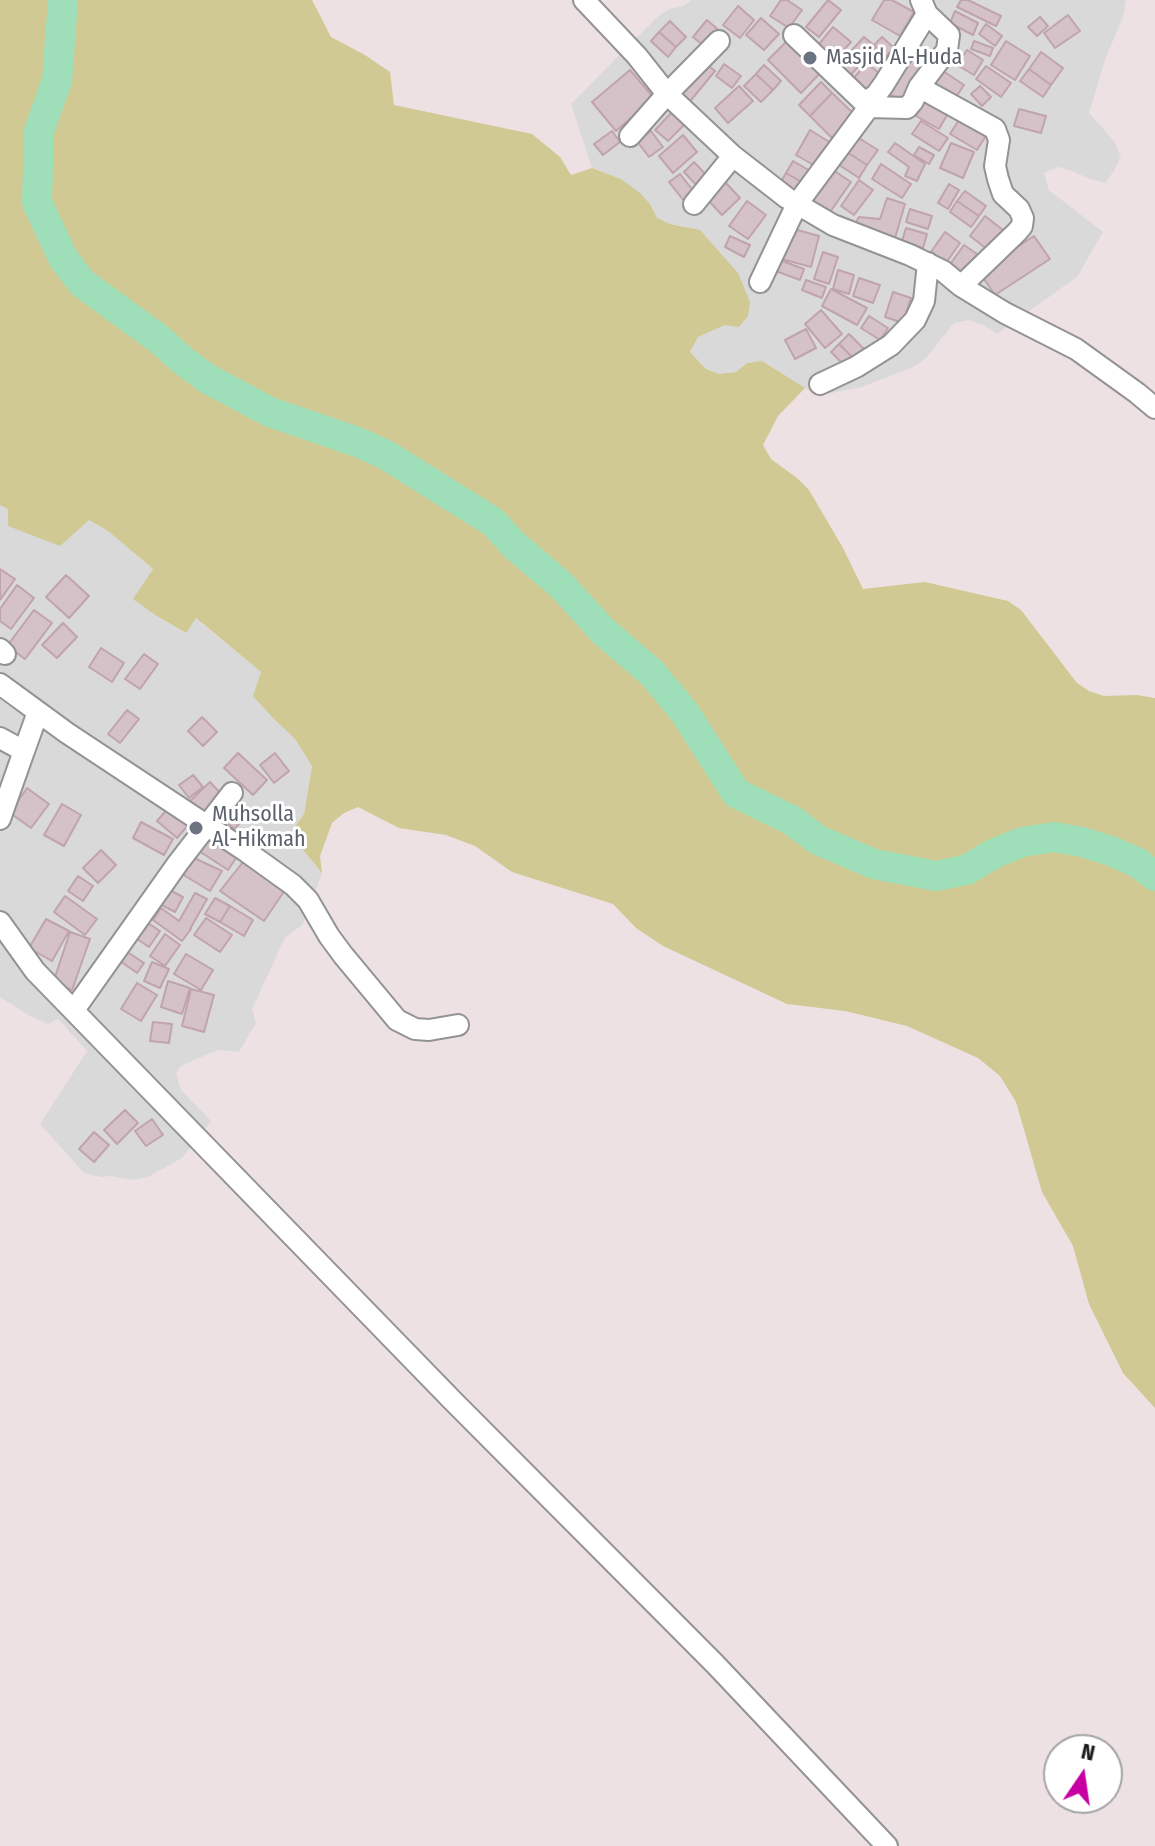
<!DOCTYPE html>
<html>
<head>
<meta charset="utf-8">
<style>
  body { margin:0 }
  #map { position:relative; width:1155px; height:1846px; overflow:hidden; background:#eee1e3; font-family:"Fira Sans Condensed",sans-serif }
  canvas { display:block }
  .north { position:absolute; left:1043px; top:1734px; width:80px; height:80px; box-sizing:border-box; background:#fff; border:2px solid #a4a4a4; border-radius:50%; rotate:13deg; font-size:22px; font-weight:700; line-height:32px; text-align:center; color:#1c1c1c }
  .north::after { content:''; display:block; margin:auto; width:28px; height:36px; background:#c800a3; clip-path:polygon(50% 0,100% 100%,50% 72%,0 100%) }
</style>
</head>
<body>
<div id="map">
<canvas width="1155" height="1846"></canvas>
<div class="north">N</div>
</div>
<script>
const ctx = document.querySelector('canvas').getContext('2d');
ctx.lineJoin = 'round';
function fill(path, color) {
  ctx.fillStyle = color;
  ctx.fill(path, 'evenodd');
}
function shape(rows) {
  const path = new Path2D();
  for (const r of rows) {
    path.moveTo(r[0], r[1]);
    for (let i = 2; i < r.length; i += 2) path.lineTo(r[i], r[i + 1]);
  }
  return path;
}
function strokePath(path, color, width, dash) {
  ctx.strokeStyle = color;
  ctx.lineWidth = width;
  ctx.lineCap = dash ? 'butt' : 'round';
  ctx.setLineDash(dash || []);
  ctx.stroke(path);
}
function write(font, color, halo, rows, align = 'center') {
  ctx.font = font + ' "Fira Sans Condensed",sans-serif';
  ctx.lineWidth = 6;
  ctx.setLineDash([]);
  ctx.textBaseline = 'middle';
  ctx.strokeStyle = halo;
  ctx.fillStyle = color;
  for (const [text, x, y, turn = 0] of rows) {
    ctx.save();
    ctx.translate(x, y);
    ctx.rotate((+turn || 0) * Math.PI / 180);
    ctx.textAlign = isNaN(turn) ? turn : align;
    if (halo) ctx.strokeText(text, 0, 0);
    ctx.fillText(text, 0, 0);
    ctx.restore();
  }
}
const residential = shape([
  [691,0,1126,0,1123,17,1106,57,1089,113,1114,141,1121,157,1114,171,1105,183,1090,179,1072,171,1058,167,1044,173,1049,190,1103,232,1077,277,997,334,983,325,969,320,954,323,926,358,913,367,862,387,817,396,762,361,747,363,736,372,719,374,706,369,690,352,698,337,725,325,685,226,670,224,656,218,650,204,621,179,592,168,571,104,656,18,669,9,683,6],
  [0,505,8,509,89,520,108,531,153,569,134,599,155,615,185,633,195,618,261,672,273,718,295,739,312,766,304,814,296,825,295,840,322,873,303,924,285,938,252,1009,256,1023,239,1052,218,1050,187,1063,180,1067,176,1074,181,1090,211,1121,182,1158,148,1177,133,1180,111,1176,101,1177,84,1173,40,1124,87,1051,58,1019,48,1024,30,1016,0,997]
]);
const forest = shape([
  [0,0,312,0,331,37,365,55,390,72,394,105,532,134,560,157,571,175,592,168,621,179,640,193,650,204,657,218,670,224,700,230,738,273,750,302,748,316,739,327,725,325,698,337,690,352,706,369,719,374,736,372,747,363,762,361,805,388,778,416,763,445,771,459,797,478,809,490,843,548,863,589,925,582,1008,601,1021,610,1077,683,1089,691,1104,696,1137,695,1155,698,1155,1408,1123,1373,1089,1304,1073,1246,1042,1192,1016,1102,1000,1076,978,1058,907,1026,845,1011,787,1004,663,946,636,928,613,904,512,872,475,846,446,835,399,828,358,807,344,813,332,823,320,856,322,873,295,840,296,825,304,814,312,766,295,739,273,718,253,696,261,672,196,618,186,633,155,615,133,599,153,569,108,531,89,520,60,546,8,526,8,509,0,505]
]);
const river = shape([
  [63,0,57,80,39,131,37,202,63,258,82,283,159,339,182,360,208,379,270,412,360,443,386,455,493,522,514,545,561,585,603,631,652,673,685,713,736,793,793,821,818,840,874,864,936,876,966,870,993,854,1022,842,1054,837,1082,842,1111,851,1138,863,1155,876]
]);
const building = shape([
  [781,0,787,0,802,10,789,28,770,16,781,0],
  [828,0,841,10,819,37,806,27,828,0],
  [884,0,892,0,914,12,900,36,872,20,884,0],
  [961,0,968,0,1001,16,996,26,957,7,961,0],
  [738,6,754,20,740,38,723,25,738,6],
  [955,11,978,23,973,35,950,23,955,11],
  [1068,15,1080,31,1055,48,1044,33,1068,15],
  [1040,17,1048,26,1037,36,1028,27,1040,17],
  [761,18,779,34,764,50,746,35,761,18],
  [707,20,722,33,708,49,693,37,707,20],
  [670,21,686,37,676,47,659,32,670,21],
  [986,24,1002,36,995,46,979,34,986,24],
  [833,27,851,42,832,63,815,49,833,27],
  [659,32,676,47,668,57,651,41,659,32],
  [793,35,826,67,801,93,768,60,793,35],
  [864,37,876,47,847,79,835,68,864,37],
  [882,37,894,48,881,62,868,51,882,37],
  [974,41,993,48,990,56,971,49,974,41],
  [1006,41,1030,56,1015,80,991,65,1006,41],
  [912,43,934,54,909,104,887,93,912,43],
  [967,50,983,60,974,75,957,65,967,50],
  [1041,52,1063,68,1051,85,1029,69,1041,52],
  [703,61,715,71,687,105,675,95,703,61],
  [867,63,881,75,865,93,851,81,867,63],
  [724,64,741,76,732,88,716,76,724,64],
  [764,65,781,81,773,90,756,74,764,65],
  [986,66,1011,83,1001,97,976,79,986,66],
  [1029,69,1051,85,1043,97,1020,81,1029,69],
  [630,70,654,98,616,131,592,102,630,70],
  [943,71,964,85,952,103,931,89,943,71],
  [756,74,773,90,761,102,744,86,756,74],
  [821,82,832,93,810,116,799,105,821,82],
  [739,86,753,101,728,123,715,108,739,86],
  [980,86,991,97,982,106,971,94,980,86],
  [832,93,855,115,832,138,810,116,832,93],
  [927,97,950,110,939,129,916,116,927,97],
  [1019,109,1046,116,1041,133,1014,126,1019,109],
  [673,111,686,123,668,141,655,130,673,111],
  [962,115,989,131,977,150,950,134,962,115],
  [921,121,948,138,939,151,912,134,921,121],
  [810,130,831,143,817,167,796,155,810,130],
  [612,131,620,142,603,155,594,144,612,131],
  [651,131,663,147,649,157,637,141,651,131],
  [683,135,697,152,673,173,659,156,683,135],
  [854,135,878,150,867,165,844,150,854,135],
  [895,143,925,164,917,181,905,176,909,167,888,152,895,143],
  [951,143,974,152,963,178,940,168,951,143],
  [919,147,934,155,929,164,914,155,919,147],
  [844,150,867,165,859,178,836,163,844,150],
  [793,161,812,172,805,184,786,173,793,161],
  [694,162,710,179,700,189,684,172,694,162],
  [881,164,911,184,902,198,872,179,881,164],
  [830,168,851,182,828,215,807,201,830,168],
  [786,173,805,184,798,197,778,187,786,173],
  [680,174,695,193,684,201,669,182,680,174],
  [859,180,873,190,854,215,841,206,859,180],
  [725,182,740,198,722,215,707,199,725,182],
  [949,184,959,190,948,209,938,203,949,184],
  [965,191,986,206,979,216,957,201,965,191],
  [887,198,905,204,895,238,851,231,859,217,880,219,887,198],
  [747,201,766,215,748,239,729,226,747,201],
  [957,201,979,216,971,227,950,212,957,201],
  [910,209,932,216,928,229,906,222,910,209],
  [985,216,1003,230,987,249,970,236,985,216],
  [790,228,819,236,811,267,782,259,790,228],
  [906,228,927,234,923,248,902,241,906,228],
  [945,232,960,243,946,263,931,252,945,232],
  [730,236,750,245,744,257,725,247,730,236],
  [1034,236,1050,259,995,295,979,272,1034,236],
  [964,245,977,254,961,277,948,267,964,245],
  [823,252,838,257,829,284,814,279,823,252],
  [777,259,804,269,800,280,773,270,777,259],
  [838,270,854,275,849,294,833,289,838,270],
  [859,278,880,285,873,303,853,296,859,278],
  [806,280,826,287,822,298,802,290,806,280],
  [831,289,867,308,857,325,822,306,831,289],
  [893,292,911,298,903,323,885,317,893,292],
  [821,310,842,334,825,348,805,324,821,310],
  [869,316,888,328,880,340,861,328,869,316],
  [806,329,816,348,795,359,785,340,806,329],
  [849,334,865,350,855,360,839,344,849,334],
  [839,344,855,360,847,368,831,352,839,344],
  [0,569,15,579,0,600,0,569],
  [66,575,89,596,69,618,46,597,66,575],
  [17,585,34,598,11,629,0,621,0,609,17,585],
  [34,610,52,623,25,659,7,646,34,610],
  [63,623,77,637,57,658,42,645,63,623],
  [101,648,124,663,112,682,89,667,101,648],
  [144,654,158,664,140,689,125,679,144,654],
  [127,710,139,719,120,743,108,734,127,710],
  [202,717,217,732,203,746,188,731,202,717],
  [238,753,267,780,253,795,224,768,238,753],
  [275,753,289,771,274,783,260,765,275,753],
  [193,775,203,787,189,798,179,785,193,775],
  [210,782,223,796,203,816,189,802,210,782],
  [27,788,49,804,31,828,10,813,27,788],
  [230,799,248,815,234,829,217,813,230,799],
  [62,804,81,815,64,846,44,835,62,804],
  [170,806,190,823,177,838,157,821,170,806],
  [141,822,173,839,164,855,133,838,141,822],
  [211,833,240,852,228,870,199,851,211,833],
  [101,850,116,865,98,883,83,868,101,850],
  [192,857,222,871,210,891,182,874,192,857],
  [243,862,285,890,264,921,220,891,243,862],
  [78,876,93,886,83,901,68,891,78,876],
  [164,887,183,897,175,912,156,902,164,887],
  [195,893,207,899,190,929,191,929,182,941,153,920,161,908,179,921,195,893],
  [65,896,97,919,85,935,54,912,65,896],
  [215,898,230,906,220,922,205,914,215,898],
  [230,906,253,920,244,936,220,922,230,906],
  [206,918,232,935,220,952,194,935,206,918],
  [46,919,69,931,52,961,29,948,46,919],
  [142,919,160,931,149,947,131,935,142,919],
  [70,932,90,939,72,990,53,983,70,932],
  [165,934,180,945,165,966,150,956,165,934],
  [120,947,144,963,137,973,113,956,120,947],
  [186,954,213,970,201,990,174,974,186,954],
  [152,962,169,969,160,988,144,981,152,962],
  [168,981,190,988,182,1014,161,1007,168,981],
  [137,983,157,995,141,1021,121,1009,137,983],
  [191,989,214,995,204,1032,182,1026,191,989],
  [153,1022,172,1024,169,1043,150,1041,153,1022],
  [125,1110,138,1123,117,1144,104,1130,125,1110],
  [152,1119,163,1135,146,1146,135,1131,152,1119],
  [94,1132,109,1145,94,1162,79,1149,94,1132]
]);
const street = shape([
  [584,0,637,56,667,94,733,156,787,198,833,225,910,255,943,271,961,286,1005,313,1076,349,1137,393,1155,408],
  [794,35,869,107],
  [919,87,995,129,999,140,995,166,998,179,1003,194,1019,209,1023,218,1022,226,1017,232,961,286],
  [864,103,876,95,884,84,927,14],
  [630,136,667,94,719,41],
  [694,204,733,156],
  [760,282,797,204,869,107,907,108,913,101,919,87,947,50,949,35,927,14,921,0],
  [820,384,856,367,891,345,915,320,924,301,928,263],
  [0,649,5,654],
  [0,684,67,733,247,852,293,885,308,900,329,936,343,955,397,1020,415,1029,429,1030,458,1025],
  [0,738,24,751,0,819],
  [24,751,38,712],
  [0,922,35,971,453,1401,715,1664,887,1846],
  [74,1010,178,863,232,793]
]);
const markers = [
  [810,58,8,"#6b7280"],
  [196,828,8,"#6b7280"]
];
const worshipNames = [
  ["Masjid Al-Huda",826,58],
  ["Muhsolla",212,815],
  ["Al-Hikmah",212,840]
];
fill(residential, '#dad9da');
fill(forest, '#d0c993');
strokePath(river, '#9edfb9', 30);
fill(building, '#d5c1c8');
strokePath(building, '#c0a3ae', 2);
strokePath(street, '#939393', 24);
strokePath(street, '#fff', 20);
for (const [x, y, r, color] of markers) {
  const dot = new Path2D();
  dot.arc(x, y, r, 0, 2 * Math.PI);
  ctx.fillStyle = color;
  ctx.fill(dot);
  strokePath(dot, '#fff', 3);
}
write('22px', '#5b616d', '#fff', worshipNames, 'left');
</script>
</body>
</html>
